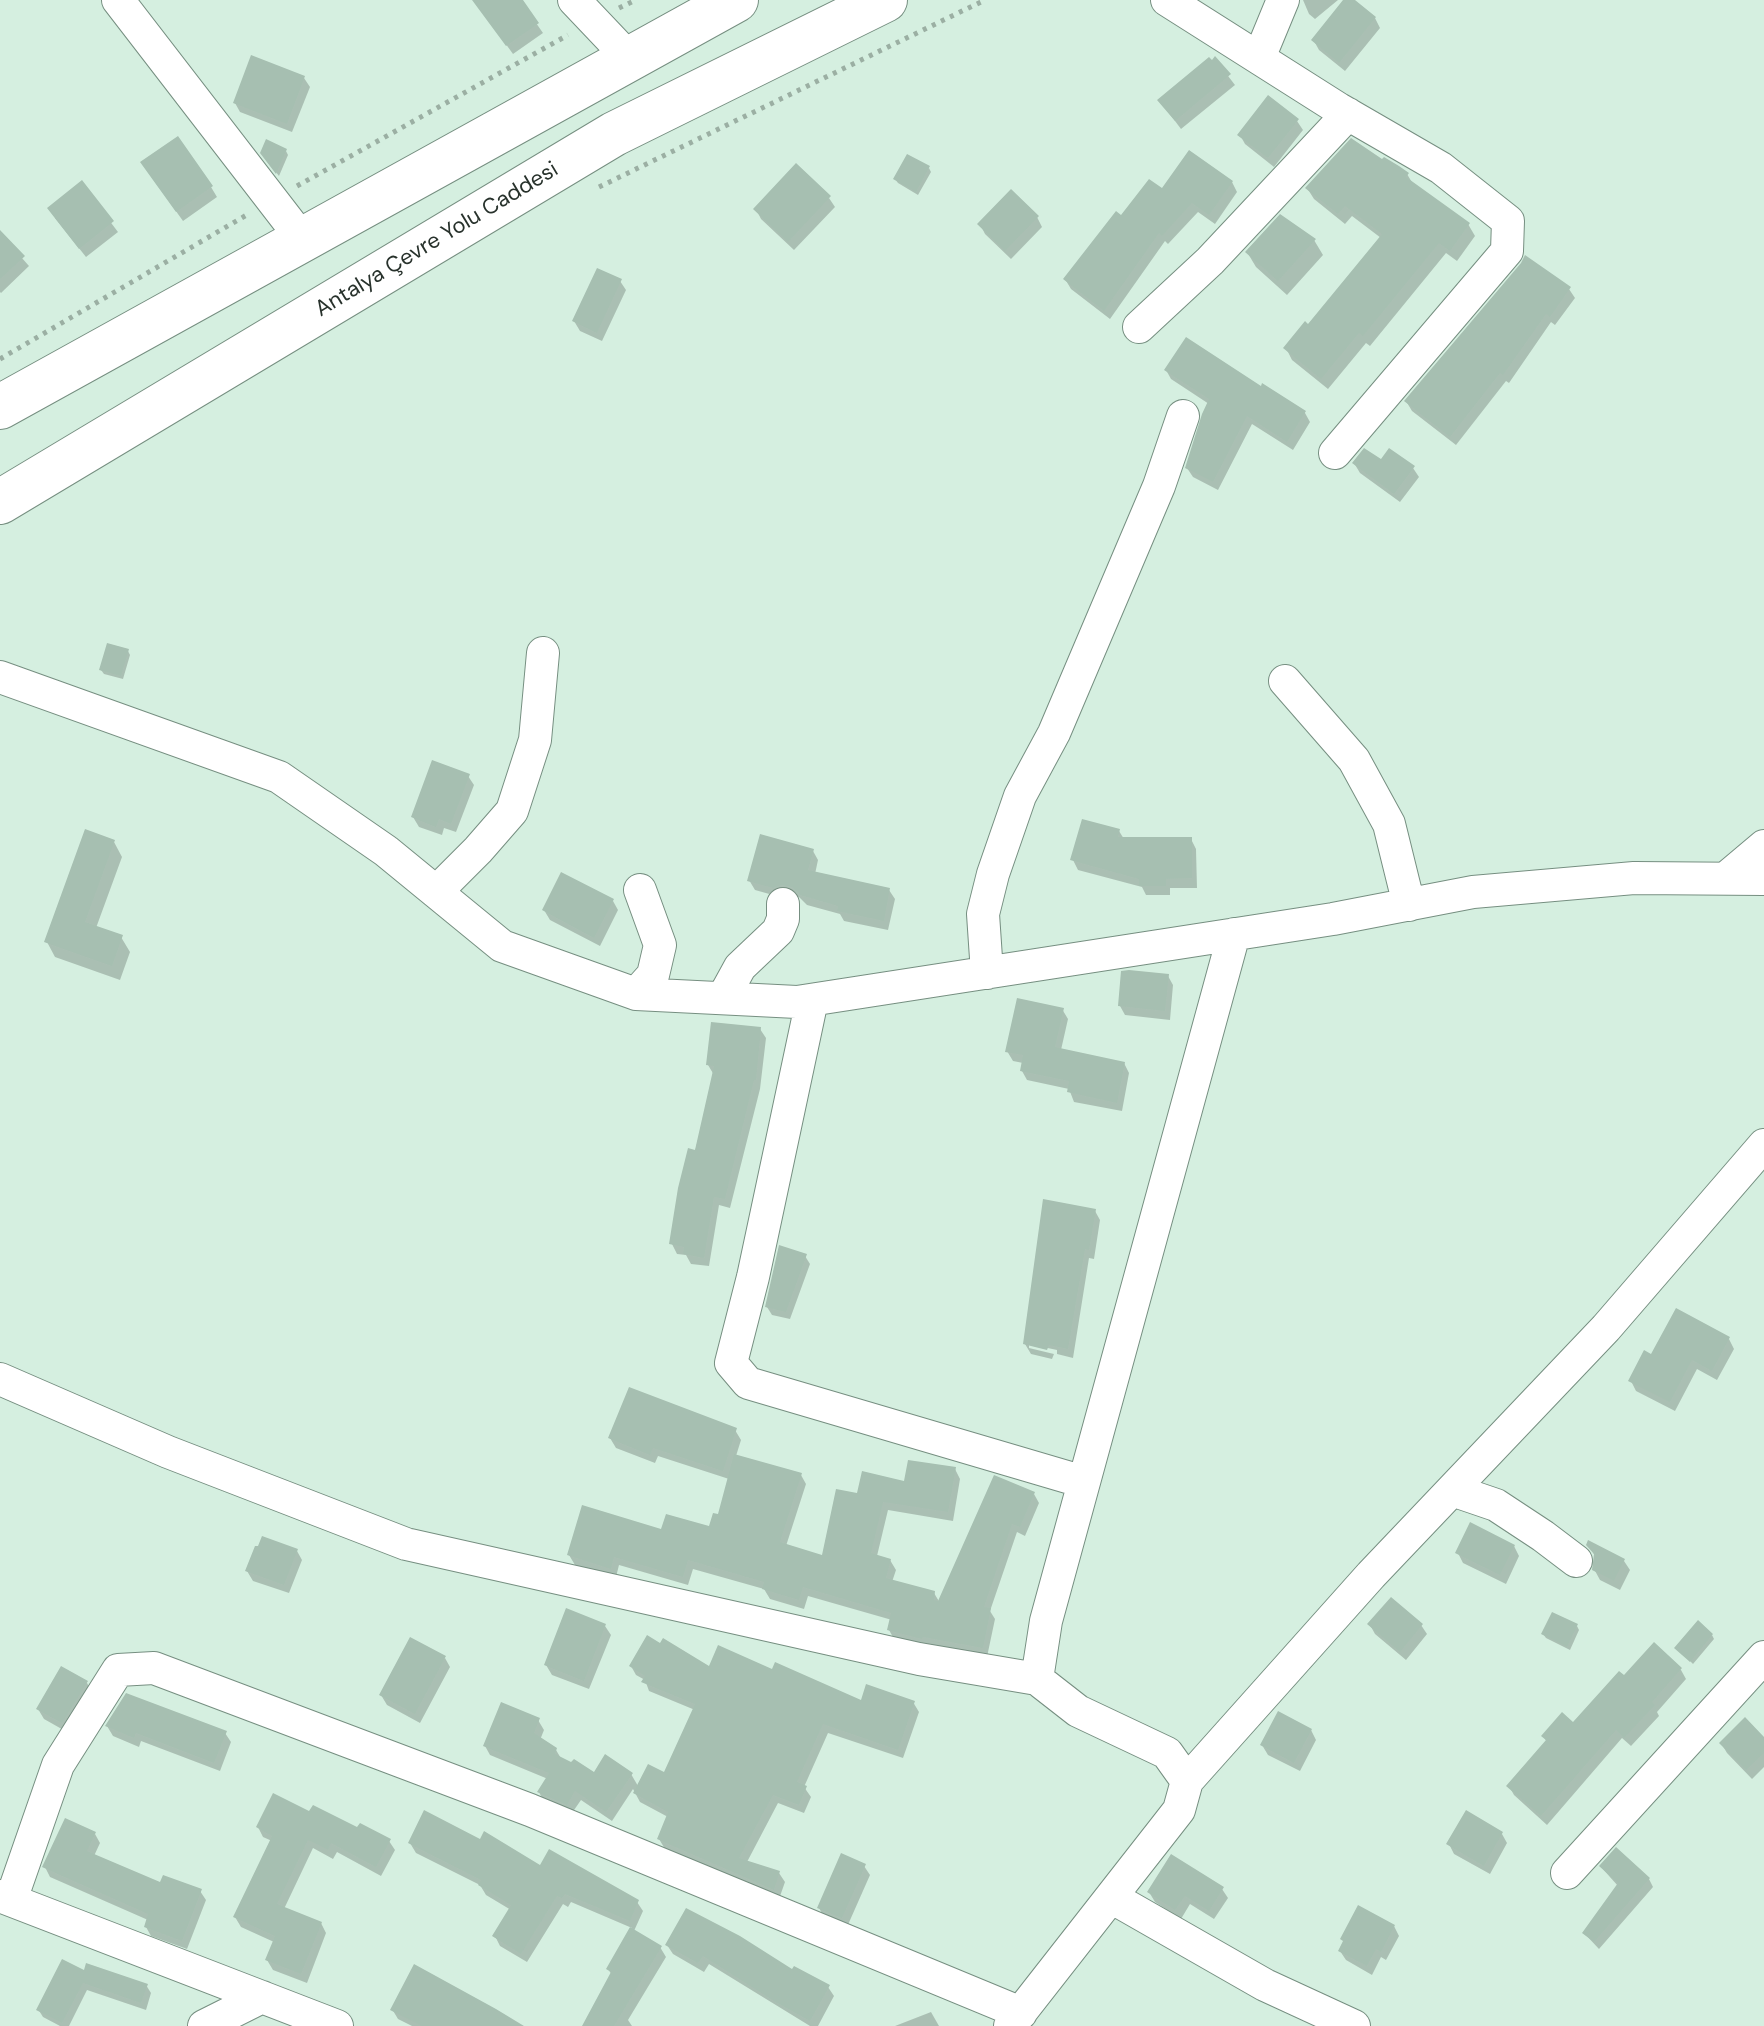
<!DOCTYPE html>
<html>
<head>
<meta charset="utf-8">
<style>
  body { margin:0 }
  canvas { display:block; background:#d5efe0 }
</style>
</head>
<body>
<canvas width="1764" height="2026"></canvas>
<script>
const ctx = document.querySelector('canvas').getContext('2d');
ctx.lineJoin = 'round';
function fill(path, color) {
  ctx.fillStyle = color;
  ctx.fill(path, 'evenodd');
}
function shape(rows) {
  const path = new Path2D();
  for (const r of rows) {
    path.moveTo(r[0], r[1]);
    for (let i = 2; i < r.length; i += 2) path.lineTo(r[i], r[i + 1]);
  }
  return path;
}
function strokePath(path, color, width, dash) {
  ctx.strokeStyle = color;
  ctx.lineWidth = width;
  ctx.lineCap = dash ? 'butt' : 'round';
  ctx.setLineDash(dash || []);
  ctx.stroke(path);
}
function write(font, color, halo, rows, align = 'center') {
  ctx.font = font + ' "DM Sans",sans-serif';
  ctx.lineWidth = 7;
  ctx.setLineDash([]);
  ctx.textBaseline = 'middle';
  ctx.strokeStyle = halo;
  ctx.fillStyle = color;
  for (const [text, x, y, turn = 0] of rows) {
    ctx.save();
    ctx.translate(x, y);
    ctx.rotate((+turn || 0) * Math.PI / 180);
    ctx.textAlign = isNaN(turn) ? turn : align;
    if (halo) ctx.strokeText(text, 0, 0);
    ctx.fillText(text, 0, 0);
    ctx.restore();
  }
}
const shadow = shape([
  [474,0,520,0,543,33,513,54],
  [1303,0,1338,0,1315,19,1309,14],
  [1345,0,1352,0,1375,18,1380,28,1345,71,1319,50,1314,41],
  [1215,59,1235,85,1181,129,1160,101],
  [304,78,310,87,292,132,240,112,235,103],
  [1297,121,1303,130,1274,167,1245,144,1240,135],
  [286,151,288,155,279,176,264,157],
  [929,168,931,172,918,195,898,183,895,179],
  [148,172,211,187,217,197,183,221],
  [1407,174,1413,184,1468,224,1475,236,1457,261,1446,253,1370,346,1366,343,1328,389,1292,360,1286,348,1308,327,1381,238,1352,216,1345,224,1314,199,1307,188],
  [1232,182,1237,192,1215,224,1198,212,1168,244,1165,241,1110,319,1071,289,1065,279,1122,218,1162,191],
  [81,183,118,232,86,257,55,218],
  [829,198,835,207,794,250,761,219,756,209],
  [1037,217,1042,227,1011,259,985,234,980,224],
  [0,233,29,266,1,293,0,292],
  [1314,240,1323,255,1287,295,1256,267,1247,252],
  [620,281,626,290,602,341,580,331,574,321],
  [1569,289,1575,298,1555,325,1551,322,1509,383,1506,381,1456,445,1412,411,1406,401],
  [1166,370,1261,388,1305,413,1310,422,1293,450,1252,424,1218,490,1193,477,1187,468,1209,404,1171,379],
  [1381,461,1413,468,1419,477,1400,502,1360,473,1354,463],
  [128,651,130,655,123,679,104,674,101,670],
  [468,776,474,785,456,832,444,828,442,835,419,827,413,817],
  [1119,831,1124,839,1191,839,1196,849,1197,888,1170,888,1170,895,1146,895,1142,887,1078,870,1073,860],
  [114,842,122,857,96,928,121,937,130,952,120,980,55,957,47,942],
  [813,851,818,860,815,874,889,890,895,899,888,930,844,921,840,914,807,905,799,897,789,894,780,897,755,890,749,880],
  [613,901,618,910,600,946,550,920,544,910],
  [1168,976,1173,985,1170,1020,1125,1015,1120,1006],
  [1062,1009,1068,1019,1061,1050,1124,1063,1129,1073,1122,1111,1074,1102,1069,1089,1027,1080,1022,1071,1023,1063,1013,1061,1007,1051],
  [760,1029,766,1038,760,1089,730,1208,719,1205,709,1266,691,1264,686,1255,677,1254,672,1244,714,1075,708,1065],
  [1095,1211,1100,1220,1094,1259,1089,1258,1073,1358,1057,1354,1057,1350,1029,1344,1029,1348,1054,1354,1052,1359,1031,1354,1025,1344],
  [805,1256,810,1264,790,1319,772,1315,767,1307],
  [1729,1339,1734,1349,1717,1380,1697,1369,1675,1411,1636,1391,1631,1381,1652,1356],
  [735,1430,741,1440,736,1456,801,1475,806,1484,786,1546,824,1557,858,1496,955,1469,960,1479,953,1521,888,1510,877,1556,890,1560,896,1570,892,1582,934,1593,940,1603,1034,1494,1039,1503,1025,1536,1017,1532,990,1611,995,1619,987,1657,894,1639,889,1630,892,1620,808,1596,804,1609,770,1599,764,1589,693,1569,688,1585,619,1565,616,1577,575,1565,569,1555,663,1532,710,1528,719,1517,729,1479,658,1456,655,1463,616,1448,610,1438],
  [1588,1545,1624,1561,1630,1570,1620,1590,1600,1580,1594,1569,1596,1557],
  [1514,1546,1519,1556,1506,1584,1463,1563,1458,1553],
  [297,1551,302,1560,289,1593,253,1581,247,1571],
  [1370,1625,1421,1625,1427,1634,1406,1660,1375,1634],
  [605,1626,611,1635,589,1689,552,1675,546,1665],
  [1577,1626,1579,1630,1570,1650,1546,1638,1543,1634],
  [1712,1635,1714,1639,1693,1664,1677,1648],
  [1654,1645,1681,1670,1686,1679,1657,1712,1659,1716,1631,1746,1622,1738,1547,1825,1514,1795,1509,1786,1547,1742,1543,1736,1573,1725,1624,1678],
  [445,1658,450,1667,420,1723,387,1705,381,1695],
  [631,1666,773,1671,862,1702,913,1702,919,1712,903,1758,828,1733,804,1787,811,1797,804,1813,778,1803,747,1862,779,1873,785,1882,779,1899,665,1849,659,1839,668,1817,640,1802,633,1789,612,1821,581,1800,572,1813,544,1802,539,1792,548,1779,490,1755,485,1746,538,1720,544,1730,540,1740,556,1750,562,1760,594,1774,631,1774,638,1786,665,1775,695,1710,649,1691,645,1680,636,1675],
  [62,1668,87,1683,92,1692,67,1732,44,1719,38,1709],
  [107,1726,225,1733,231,1742,220,1771,141,1741,139,1747,113,1736],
  [1311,1730,1316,1740,1300,1771,1268,1755,1262,1745],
  [1764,1740,1764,1767,1752,1779,1727,1753,1721,1743],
  [310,1814,389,1841,395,1850,381,1876,337,1852,333,1859,313,1848,284,1909,321,1923,326,1933,307,1983,273,1970,267,1960,274,1942,241,1927,235,1917,272,1841,263,1837,258,1827],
  [95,1834,100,1843,94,1856,161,1885,200,1891,206,1900,187,1949,151,1936,146,1927,148,1920,50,1877,45,1867],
  [1502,1834,1507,1843,1490,1874,1454,1854,1449,1844],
  [410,1843,541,1868,637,1902,643,1911,634,1931,660,1947,666,1957,628,2020,632,2026,584,2026,612,1975,608,1969,632,1928,571,1902,568,1907,563,1904,527,1962,500,1946,495,1936,511,1910,486,1895,480,1885,416,1853],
  [1616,1850,1649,1879,1653,1887,1599,1949,1584,1933,1618,1886,1601,1867],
  [864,1866,870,1875,847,1927,824,1917,819,1908],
  [1222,1889,1228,1898,1214,1919,1190,1904,1181,1919,1155,1902,1149,1892],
  [1394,1926,1399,1936,1386,1960,1381,1957,1372,1975,1346,1960,1340,1951],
  [667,1945,793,1972,828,1987,834,1996,818,2026,810,2026,709,1964,704,1972,673,1954],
  [85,1973,146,1985,151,1993,146,2010,87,1990,69,2026,60,2026,43,2017,38,2009],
  [392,2009,520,2026,412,2026,398,2019],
  [931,2012,939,2026,895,2026]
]);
const building = shape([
  [472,0,523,0,539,23,506,46],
  [1343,0,1355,0,1376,17,1339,63,1311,40],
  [251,55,305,76,287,124,233,103],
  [1215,56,1231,74,1175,121,1157,100,1209,57,1212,60],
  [1268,95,1299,119,1268,158,1237,135],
  [178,136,213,186,176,212,140,162],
  [1351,138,1382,159,1384,157,1399,166,1409,173,1406,177,1470,223,1450,251,1439,243,1363,336,1359,333,1321,379,1283,348,1305,321,1308,324,1382,234,1345,206,1338,214,1305,188],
  [266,139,287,149,276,174,260,153],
  [1189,150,1233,181,1209,215,1192,203,1162,236,1159,233,1104,311,1063,279,1116,211,1121,215,1149,179,1162,188],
  [907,154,930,166,916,192,893,179],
  [796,163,831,196,788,242,753,209],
  [82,180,114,221,79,249,47,208],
  [1011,189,1039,216,1005,251,977,224],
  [1280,214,1316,239,1278,281,1245,252],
  [0,230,25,256,0,279],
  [1525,255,1571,287,1550,317,1546,314,1503,375,1500,373,1450,437,1404,401,1521,263],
  [597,268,622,279,597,333,572,321],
  [1186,337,1261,386,1262,383,1306,411,1287,442,1247,416,1213,482,1185,468,1202,414,1209,399,1164,370],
  [1364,448,1381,459,1389,448,1415,466,1394,494,1352,463],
  [107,643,129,649,121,676,99,670],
  [432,760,470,774,451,824,439,819,436,827,411,817],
  [1082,819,1120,829,1118,837,1192,837,1192,878,1166,879,1166,886,1139,886,1139,879,1070,860],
  [85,829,115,840,85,922,123,935,112,966,44,942],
  [760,834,814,849,808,870,890,888,884,921,837,911,838,906,800,895,792,887,782,885,773,888,747,881],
  [561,872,614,899,594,938,542,910],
  [1129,970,1169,974,1165,1011,1118,1006,1121,971],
  [1017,998,1064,1008,1055,1047,1125,1062,1117,1103,1067,1092,1069,1081,1020,1071,1023,1055,1005,1052],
  [711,1022,761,1027,756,1080,754,1080,725,1199,714,1197,704,1258,683,1254,684,1247,669,1244,678,1188,688,1148,695,1150,714,1066,706,1065],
  [1043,1199,1096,1209,1089,1250,1085,1249,1068,1349,1049,1345,1047,1350,1023,1344],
  [779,1245,807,1254,786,1312,765,1307],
  [1676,1308,1730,1337,1712,1371,1692,1360,1670,1402,1628,1381,1644,1350,1651,1354],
  [629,1387,737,1428,723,1471,653,1448,650,1455,608,1438],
  [734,1454,802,1473,780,1542,822,1555,836,1489,857,1493,862,1471,904,1481,908,1460,956,1467,948,1512,883,1502,871,1553,891,1559,886,1578,935,1591,934,1600,938,1601,994,1475,1035,1492,1020,1527,1012,1524,984,1607,991,1608,983,1648,923,1637,922,1639,887,1630,891,1613,803,1587,799,1600,762,1589,764,1582,688,1560,683,1577,614,1557,611,1569,567,1555,582,1505,661,1529,666,1514,709,1526,713,1513,718,1514],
  [1470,1522,1515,1545,1500,1575,1455,1553],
  [262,1536,298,1549,284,1585,245,1571,255,1546,258,1546],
  [1588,1540,1625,1559,1614,1581,1592,1570,1594,1554,1586,1545],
  [1391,1597,1423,1624,1400,1652,1367,1624],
  [566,1608,606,1624,584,1681,544,1665],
  [1552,1612,1578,1624,1567,1647,1541,1634],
  [1698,1620,1713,1634,1690,1662,1674,1648],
  [647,1635,660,1643,663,1638,709,1666,718,1645,772,1669,775,1662,861,1700,866,1684,915,1701,898,1750,823,1724,797,1782,807,1786,799,1805,773,1795,739,1858,780,1871,774,1890,657,1839,668,1812,633,1793,648,1764,664,1772,695,1704,641,1682,645,1676,629,1666],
  [410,1637,446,1656,415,1714,379,1695],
  [1654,1642,1682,1668,1652,1702,1655,1705,1624,1738,1616,1730,1541,1816,1506,1786,1546,1740,1541,1736,1562,1712,1573,1722,1619,1671,1624,1675],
  [61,1666,88,1681,62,1723,36,1709],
  [126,1693,227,1731,214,1763,136,1733,134,1738,105,1726],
  [501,1702,540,1718,534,1733,557,1748,555,1754,571,1762,574,1759,594,1772,605,1754,633,1773,606,1812,575,1791,567,1805,537,1792,549,1773,483,1746],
  [1278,1711,1312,1729,1294,1763,1260,1745],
  [1745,1717,1764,1737,1764,1753,1746,1770,1719,1743],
  [273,1793,309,1811,313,1805,357,1827,360,1823,391,1839,376,1867,331,1843,328,1850,308,1840,277,1904,322,1922,301,1974,265,1960,275,1936,233,1917,272,1836,256,1827],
  [424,1810,480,1839,484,1831,540,1865,549,1849,639,1900,630,1921,565,1894,562,1898,557,1896,521,1954,492,1936,511,1905,478,1885,481,1880,408,1843],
  [1466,1810,1503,1832,1484,1866,1446,1844],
  [65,1818,96,1832,87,1851,160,1882,163,1875,202,1889,182,1941,144,1927,148,1914,42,1867],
  [1616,1847,1650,1878,1594,1942,1582,1933,1618,1883,1599,1866],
  [841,1853,866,1864,842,1918,817,1908],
  [1171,1854,1224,1887,1209,1911,1185,1896,1175,1910,1147,1892],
  [1358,1905,1395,1925,1381,1952,1376,1949,1367,1966,1338,1951,1343,1941,1340,1939],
  [686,1908,740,1936,792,1969,794,1966,830,1985,810,2021,774,2001,703,1956,698,1963,665,1945],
  [630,1927,662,1946,614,2026,582,2026,611,1972,606,1969],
  [62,1959,84,1970,86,1963,148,1984,141,2003,83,1983,62,2023,36,2010],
  [414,1964,496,2009,524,2026,422,2026,390,2010]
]);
const path = shape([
  [619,8,636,0],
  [297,186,568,35],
  [599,187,985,0],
  [0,359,250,213]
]);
const minor = shape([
  [118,0,303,240],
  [574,0,630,59],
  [1167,0,1339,109,1441,168,1508,221,1507,251,1335,453],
  [1259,58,1283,0],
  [1139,327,1210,261,1348,114],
  [0,677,279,777,386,851,502,946,636,994,797,1002,1333,919,1473,892,1634,878,1764,879],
  [1285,681,1354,760,1389,824,1409,905],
  [1726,878,1764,846],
  [436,892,478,850,512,811,535,740,543,653],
  [987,973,983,914,993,874,1020,796,1054,733,1159,486,1183,416],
  [636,994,653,975,660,945,640,890],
  [723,998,740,967,778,931,783,919,783,904],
  [812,1000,753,1277,731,1363,748,1383,1084,1482],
  [0,1379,168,1452,406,1544,919,1659,1037,1679],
  [1452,1490,1496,1505,1543,1536,1576,1561],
  [1187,1781,1371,1575,1606,1328,1764,1145],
  [1567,1873,1764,1657],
  [0,1896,337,2026],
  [1111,1897,1265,1985,1354,2026],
  [11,1900,58,1765,118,1670,154,1668,530,1810,1021,2013],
  [204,2026,262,1997],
  [1010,2026,1179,1810,1187,1781,1167,1753,1078,1711,1037,1679,1046,1621,1234,934]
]);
const highway = shape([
  [0,407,736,0],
  [0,502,614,134,885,0]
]);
const streetNames = [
  ["Antalya Çevre Yolu Caddesi",437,240,-31]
];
fill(shadow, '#0003');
fill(building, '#a6bfb1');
strokePath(minor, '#768f81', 34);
strokePath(highway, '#768f81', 46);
strokePath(path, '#9bafa3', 5, [4, 6]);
strokePath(minor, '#fff', 32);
strokePath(highway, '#fff', 44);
write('22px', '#28322c', '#fff', streetNames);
</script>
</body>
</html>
